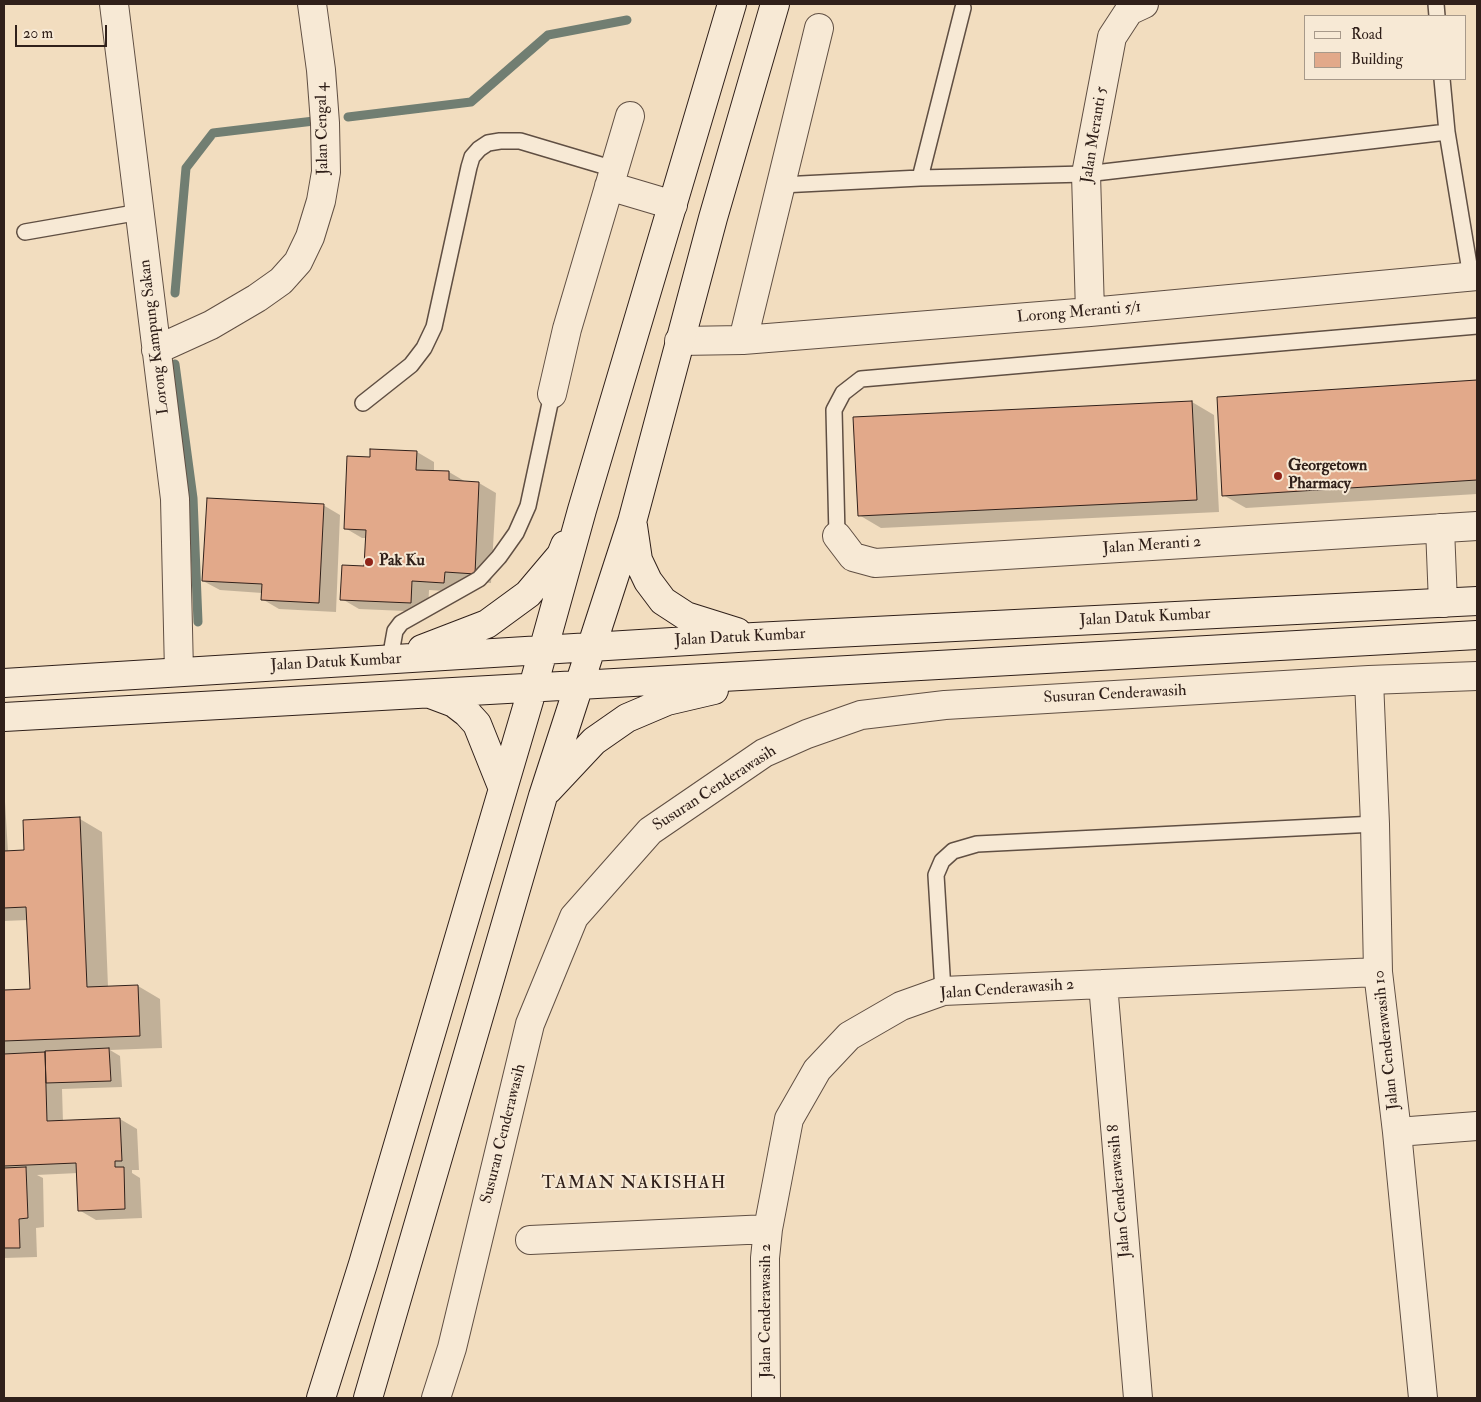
<!DOCTYPE html>
<html>
<head>
<meta charset="utf-8">
<style>
  body { margin:0 }
  #map { position:relative; width:1481px; height:1402px; overflow:hidden; background:#f2ddbf; font-family:"IM FELL Double Pica",serif }
  canvas { display:block }
  .frame { position:absolute; inset:0; border:5px solid #30201a; pointer-events:none }
  .legend { position:absolute; left:1304px; top:15px; width:162px; height:65px; box-sizing:border-box; background:#f7e9d5; border:1px solid #a7998a; margin:0; padding:6px 9px; list-style:none; font-size:15px; color:#30201a }
  .legend li { display:flex; align-items:center; gap:10px; height:25px }
  .legend b { width:25px; border:1px solid #a7998a }
  .scale { position:absolute; left:15px; top:25px; width:92px; height:22px; box-sizing:border-box; border:2px solid #30201a; border-top:0; padding-left:6px; font-size:15px; line-height:18px; white-space:nowrap; color:#30201a; -webkit-text-stroke:4px #f7e9d5; paint-order:stroke }
</style>
</head>
<body>
<div id="map">
<canvas width="1481" height="1402"></canvas>
<div class="frame"></div>
<ul class="legend">
<li><b style="height:6px;background:#f7e9d5"></b>Road</li>
<li><b style="height:14px;background:#e2a98a"></b>Building</li>
</ul>
<div class="scale">20 m</div>
</div>
<script>
const ctx = document.querySelector('canvas').getContext('2d');
ctx.lineJoin = 'round';
function fill(path, color) {
  ctx.fillStyle = color;
  ctx.fill(path, 'evenodd');
}
function shape(rows) {
  const path = new Path2D();
  for (const r of rows) {
    path.moveTo(r[0], r[1]);
    for (let i = 2; i < r.length; i += 2) path.lineTo(r[i], r[i + 1]);
  }
  return path;
}
function strokePath(path, color, width, dash) {
  ctx.strokeStyle = color;
  ctx.lineWidth = width;
  ctx.lineCap = dash ? 'butt' : 'round';
  ctx.setLineDash(dash || []);
  ctx.stroke(path);
}
function write(font, color, halo, rows, align = 'center') {
  ctx.font = font + ' "IM FELL Double Pica",serif';
  ctx.lineWidth = 4;
  ctx.setLineDash([]);
  ctx.textBaseline = 'middle';
  ctx.strokeStyle = halo;
  ctx.fillStyle = color;
  for (const [text, x, y, turn = 0] of rows) {
    ctx.save();
    ctx.translate(x, y);
    ctx.rotate((+turn || 0) * Math.PI / 180);
    ctx.textAlign = isNaN(turn) ? turn : align;
    if (halo) ctx.strokeText(text, 0, 0);
    ctx.fillText(text, 0, 0);
    ctx.restore();
  }
}
const shadow = shape([
  [1477,381,1477,494,1246,508,1223,495,1218,398],
  [1192,402,1214,415,1219,512,881,528,859,515],
  [417,452,434,462,434,472,449,472,466,482,479,483,496,493,491,583,462,581,461,592,429,590,428,612,359,609,342,599,365,567,367,538,362,538,345,528,371,458],
  [323,505,340,515,336,612,279,609,262,599,262,593,220,590,203,581],
  [4,785,8,852,26,852,80,819,102,832,108,987,138,986,160,999,162,1048,110,1050,120,1056,122,1087,62,1089,63,1122,120,1119,137,1129,139,1170,132,1170,132,1173,140,1178,142,1218,96,1220,79,1210,78,1173,37,1175,43,1178,44,1227,36,1228,37,1257,4,1258,4,991,31,990,28,920,4,921]
]);
const stream = shape([
  [348,117,471,102,548,35,627,20],
  [175,293,186,168,213,133,314,121],
  [175,364,193,498,198,622]
]);
const building = shape([
  [1477,380,1477,480,1222,496,1217,397,1477,380],
  [1192,401,1197,500,858,516,853,417,1192,401],
  [370,449,417,451,416,470,449,471,449,480,479,482,475,574,445,572,444,583,412,581,411,603,340,600,342,565,364,566,366,530,344,529,347,456,370,457,370,449],
  [207,498,324,504,319,603,261,600,262,584,202,581,207,498],
  [80,817,87,987,138,985,140,1036,4,1041,4,990,30,989,26,907,4,908,4,851,24,850,23,820,80,817],
  [109,1048,111,1081,46,1083,45,1051,109,1048],
  [45,1052,47,1121,120,1118,122,1161,115,1161,115,1167,124,1167,125,1209,78,1211,76,1163,4,1166,4,1054,45,1052],
  [26,1167,28,1218,19,1219,20,1248,4,1248,4,1168,26,1167]
]);
const service = shape([
  [1436,4,1437,16],
  [1442,79,1447,132,1471,277],
  [920,178,963,8],
  [781,185,920,178,1086,174,1447,132],
  [25,232,140,212],
  [363,403,411,365,424,348,434,327,469,167,472,157,479,149,488,143,500,141,520,141,614,169],
  [837,536,834,410,843,393,861,379,1477,326],
  [390,659,395,631,401,623,479,579,499,557,516,533,528,506,552,394],
  [943,991,936,875,942,861,953,851,977,844,1375,824]
]);
const minor = shape([
  [114,4,175,499,179,672],
  [609,186,673,205],
  [1090,312,1086,174,1112,37,1129,11,1144,4],
  [743,340,819,28],
  [679,341,743,340,1090,312,1477,276],
  [156,350,211,325,257,298,281,281,298,262,310,237,321,201,326,172,325,123,321,70,312,4],
  [552,394,567,329,630,116],
  [1440,528,1443,603],
  [837,536,853,557,875,563,1477,526],
  [1369,680,1375,824,1378,972,1397,1132,1423,1398],
  [1103,984,1138,1398],
  [1397,1132,1477,1126],
  [530,1240,768,1229],
  [436,1398,452,1348,530,1024,574,917,650,831,764,753,807,734,861,715,945,705,1369,680,1477,676],
  [766,1398,765,1258,768,1229,789,1119,817,1070,849,1036,901,1006,943,991,1378,972]
]);
const secondary = shape([
  [633,526,638,560,648,581,663,601,686,616,737,632],
  [422,649,487,624,528,594,561,555,565,545],
  [4,683,754,637,1477,601],
  [430,694,454,703,467,713,477,724,503,789],
  [4,717,1477,635],
  [548,790,594,741,627,718,667,701,714,690],
  [321,1398,363,1264,533,687,582,510,732,4],
  [368,1398,543,796,632,522,713,218,775,4]
]);
const markers = [
  [1278,476,5,"#8f2418"],
  [369,562,5,"#8f2418"]
];
const streetNames = [
  ["Jalan Cengal 4",323,129,-91],
  ["Jalan Meranti 5",1095,135,-81],
  ["Lorong Meranti 5/1",1079,313,-5],
  ["Lorong Kampung Sakan",155,337,-97],
  ["Jalan Meranti 2",1152,546,-4],
  ["Jalan Datuk Kumbar",1145,618,-3],
  ["Jalan Datuk Kumbar",740,638,-3],
  ["Jalan Datuk Kumbar",336,663,-3],
  ["Susuran Cenderawasih",1115,695,-3],
  ["Susuran Cenderawasih",715,789,-33],
  ["Jalan Cenderawasih 2",1007,990,-4],
  ["Jalan Cenderawasih 10",1387,1040,-96],
  ["Susuran Cenderawasih",504,1134,-76],
  ["Jalan Cenderawasih 8",1120,1191,-95],
  ["Jalan Cenderawasih 2",767,1311,-90]
];
const poiNames = [
  ["Georgetown",1288,467],
  ["Pharmacy",1288,485],
  ["Pak Ku",379,562]
];
const neighbourhoodNames = [
  ["TAMAN NAKISHAH",634,1184]
];
fill(shadow, '#0003');
strokePath(stream, '#717e72', 9);
fill(building, '#e2a98a');
strokePath(building, '#30201a', 1);
strokePath(service, '#604f43', 18);
strokePath(minor, '#604f43', 30);
strokePath(secondary, '#30201a', 30);
strokePath(service, '#f7e9d5', 15);
strokePath(minor, '#f7e9d5', 28);
strokePath(secondary, '#f7e9d5', 28);
for (const [x, y, r, color] of markers) {
  const dot = new Path2D();
  dot.arc(x, y, r, 0, 2 * Math.PI);
  ctx.fillStyle = color;
  ctx.fill(dot);
  strokePath(dot, '#f7e9d5', 2);
}
write('16px', '#30201a', '#f7e9d5', streetNames);
write('bold 16px', '#30201a', '#f7e9d5', poiNames, 'left');
ctx.letterSpacing = '1px';
write('18px', '#30201a', '#f7e9d5', neighbourhoodNames);
ctx.letterSpacing = '0px';
</script>
</body>
</html>
